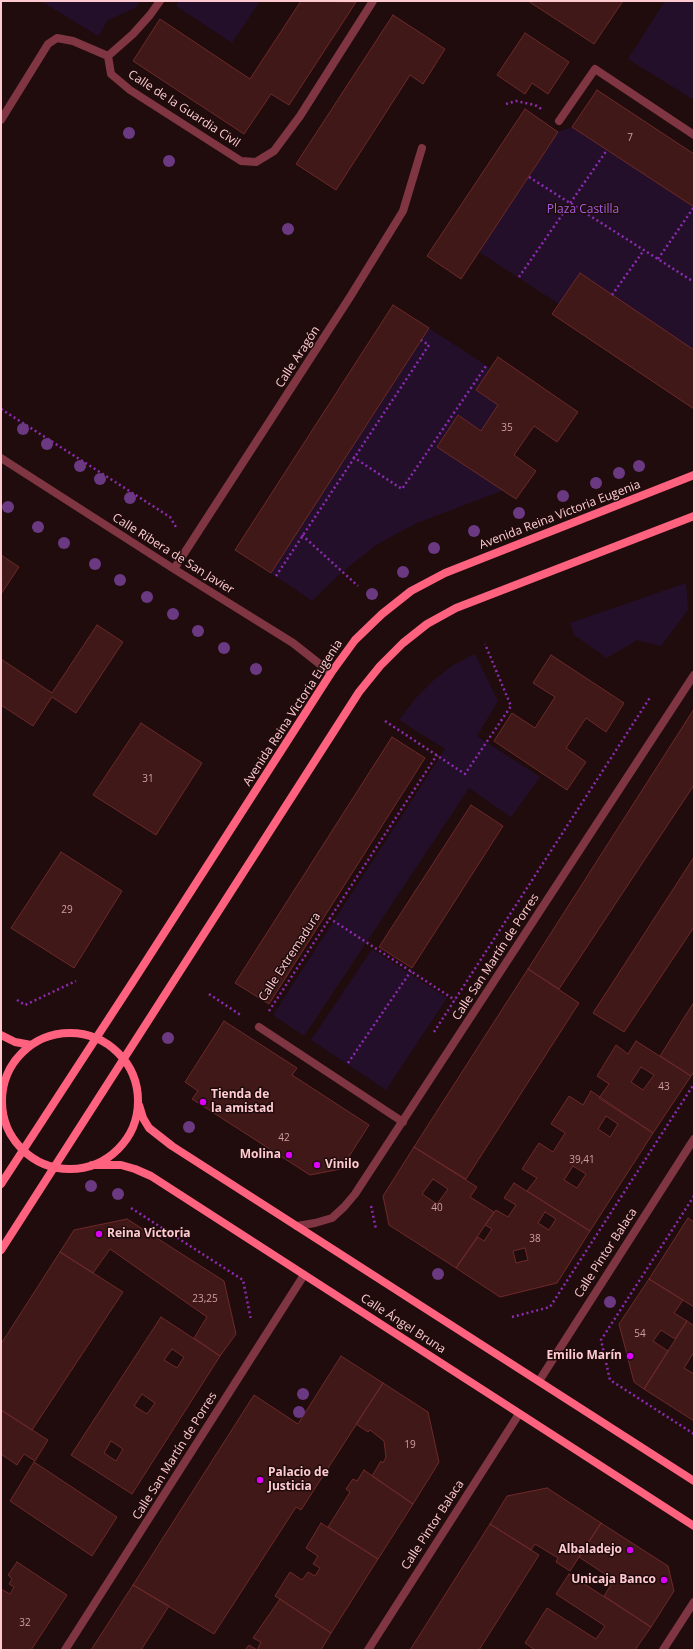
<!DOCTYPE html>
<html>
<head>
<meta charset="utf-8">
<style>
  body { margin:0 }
  #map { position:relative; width:695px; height:1651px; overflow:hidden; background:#200c0d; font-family:"Open Sans",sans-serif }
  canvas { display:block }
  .frame { position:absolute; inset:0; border:2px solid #ffcbd0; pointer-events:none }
</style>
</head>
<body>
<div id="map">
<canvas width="695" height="1651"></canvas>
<div class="frame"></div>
</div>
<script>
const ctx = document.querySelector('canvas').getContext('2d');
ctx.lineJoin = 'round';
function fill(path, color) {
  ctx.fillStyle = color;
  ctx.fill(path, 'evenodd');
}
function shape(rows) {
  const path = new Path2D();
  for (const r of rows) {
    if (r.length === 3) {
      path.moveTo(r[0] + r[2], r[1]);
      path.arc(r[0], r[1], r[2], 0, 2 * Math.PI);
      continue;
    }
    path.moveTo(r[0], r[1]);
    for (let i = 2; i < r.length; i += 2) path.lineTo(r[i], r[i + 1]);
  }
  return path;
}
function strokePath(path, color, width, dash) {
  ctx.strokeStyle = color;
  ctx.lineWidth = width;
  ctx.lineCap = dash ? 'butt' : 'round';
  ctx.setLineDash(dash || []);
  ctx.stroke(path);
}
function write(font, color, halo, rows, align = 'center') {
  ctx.font = font + ' "Open Sans",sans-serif';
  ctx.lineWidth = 3;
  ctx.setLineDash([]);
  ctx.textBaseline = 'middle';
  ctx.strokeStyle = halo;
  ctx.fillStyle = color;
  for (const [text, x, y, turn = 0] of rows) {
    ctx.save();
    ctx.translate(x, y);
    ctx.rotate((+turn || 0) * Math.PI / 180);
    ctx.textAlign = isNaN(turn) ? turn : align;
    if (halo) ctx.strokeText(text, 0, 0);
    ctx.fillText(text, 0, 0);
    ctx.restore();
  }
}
const green = shape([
  [41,1,140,1,135,8,108,20,98,36],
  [179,1,260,1,232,43,176,6],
  [665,1,694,1,694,100,628,59],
  [572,127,694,207,694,350,580,273,559,304,479,252,558,132],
  [429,328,490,368,476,390,498,405,481,431,458,415,437,446,504,490,417,523,376,545,341,573,312,601,271,573],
  [686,583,688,610,661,646,637,640,607,658,574,635,570,623],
  [475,654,498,701,477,736,540,777,511,817,469,788,304,1036,273,1015,445,749,399,720,416,698,434,680,453,665],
  [372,949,447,998,386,1090,311,1040]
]);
const building = shape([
  [301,1,356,2,289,105,271,94,244,134,133,61,160,19,250,79,301,1],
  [528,1,623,1,594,44,528,1],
  [393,15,445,49,423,84,410,75,336,190,296,164,393,15],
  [525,33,569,62,548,94,532,83,525,94,497,75,525,33],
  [597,90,694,154,694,207,572,127,597,90],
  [525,109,558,132,461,279,427,256,525,109],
  [580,273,694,350,694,409,552,314,580,273],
  [393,305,429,328,271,573,235,550,393,305],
  [498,357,578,412,557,442,534,426,514,455,536,471,516,499,437,447,458,415,481,431,498,405,476,390,498,357],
  [1,555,19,567,1,594,1,555],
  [97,625,123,642,76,713,52,697,33,726,1,705,1,659,52,693,97,625],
  [551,655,624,703,606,732,586,718,566,748,586,762,567,790,494,741,512,713,535,728,555,697,533,683,551,655],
  [694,709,694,785,559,989,528,969,694,709],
  [141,723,202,763,156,835,93,795,141,723],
  [392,737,425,758,269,1004,235,983,392,737],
  [471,805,503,826,412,968,379,947,471,805],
  [61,852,122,891,74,968,11,928,61,852],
  [694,857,694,927,624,1032,593,1013,694,857],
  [528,969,579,1003,466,1179,414,1147,528,969],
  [694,1002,694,1071,691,1076,660,1056,694,1002],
  [224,1021,297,1068,292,1075,369,1125,341,1169,310,1175,192,1099,198,1091,185,1082,224,1021],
  [636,1041,691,1076,653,1133,599,1098,609,1084,597,1076,616,1045,628,1054,636,1041],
  [641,1067,654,1075,643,1090,631,1082,641,1067],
  [591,1091,653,1133,590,1231,527,1191,537,1178,522,1169,539,1143,553,1152,565,1133,551,1124,569,1096,583,1105,591,1091],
  [606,1116,618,1124,610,1137,598,1129,606,1116],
  [573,1166,586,1174,577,1188,564,1180,573,1166],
  [414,1147,477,1187,470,1197,494,1212,456,1268,389,1225,383,1196,414,1147],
  [433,1179,448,1189,437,1204,422,1194,433,1179],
  [514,1183,590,1231,557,1283,500,1297,456,1268,478,1237,484,1241,492,1229,485,1225,496,1210,508,1217,516,1205,504,1198,514,1183],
  [545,1212,556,1219,549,1230,538,1223,545,1212],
  [525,1248,528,1260,516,1263,513,1251,525,1248],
  [688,1218,694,1222,694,1307,649,1279,688,1218],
  [127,1219,224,1281,236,1334,220,1356,194,1338,207,1317,110,1249,93,1273,60,1252,74,1230,127,1219],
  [60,1252,123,1292,32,1430,1,1410,1,1344,60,1252],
  [649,1279,683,1300,674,1313,687,1321,675,1339,661,1330,653,1341,668,1351,644,1389,634,1382,619,1324,649,1279],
  [161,1317,220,1356,132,1494,71,1455,161,1317],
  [172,1349,184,1357,177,1368,164,1360,172,1349],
  [142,1394,155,1403,147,1414,134,1406,142,1394],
  [111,1441,123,1449,116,1461,104,1453,111,1441],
  [687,1321,694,1326,694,1352,684,1368,694,1374,694,1421,644,1389,687,1321],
  [341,1356,383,1383,301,1510,296,1507,214,1634,133,1585,254,1395,298,1424,341,1356],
  [383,1383,428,1412,439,1462,413,1504,372,1476,381,1461,383,1463,386,1457,384,1441,370,1430,368,1432,356,1424,383,1383],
  [1,1410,48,1440,35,1461,24,1454,17,1465,1,1454,1,1410],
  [34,1462,117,1517,92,1556,10,1501,34,1462],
  [364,1470,413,1504,378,1559,328,1527,350,1492,346,1489,353,1479,357,1481,364,1470],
  [547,1488,601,1523,570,1571,556,1562,558,1558,535,1544,531,1550,490,1524,507,1496,547,1488],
  [321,1523,378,1559,331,1633,275,1596,290,1572,302,1580,308,1572,315,1576,320,1568,313,1564,318,1556,306,1548,321,1523],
  [601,1523,668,1566,674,1591,651,1627,604,1596,614,1580,579,1557,601,1523],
  [490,1524,539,1555,479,1650,410,1650,490,1524],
  [17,1562,67,1595,31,1650,1,1650,1,1589,10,1594,14,1587,9,1584,12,1579,8,1575,17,1562],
  [569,1574,651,1627,635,1650,535,1650,525,1643,547,1608,596,1639,605,1626,556,1594,569,1574],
  [133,1585,169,1606,141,1650,91,1650,133,1585],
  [280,1599,331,1633,321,1650,245,1650,249,1645,257,1650,261,1642,253,1638,280,1599]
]);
const path = shape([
  [506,104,516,101,535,105,543,110],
  [529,177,694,282],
  [658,259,694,207],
  [519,277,607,150],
  [612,295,644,250],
  [1,409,170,517,176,527],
  [353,457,402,489,486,366],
  [302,535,358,586],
  [276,576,429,345,421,340],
  [385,721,465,774,511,706,485,644],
  [329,918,455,1000],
  [209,994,242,1016],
  [17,1000,25,1005,76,981],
  [269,1011,437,755],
  [434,1032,651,696],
  [348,1063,411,971],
  [1,1114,4,1116],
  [694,1196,601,1340,610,1380,694,1434],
  [371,1206,376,1229],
  [131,1208,243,1280,251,1320],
  [512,1317,550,1307,694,1084]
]);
const lane = shape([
  [559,121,595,69,694,135]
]);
const street = shape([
  [108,56,111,74,130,90,241,161,256,162,274,151,300,116,373,1],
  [108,56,133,34,150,15,160,1],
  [1,120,48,44,57,38,73,41,108,56],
  [1,458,174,569,293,643,331,673],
  [174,569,350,297,403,211,422,148],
  [259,1027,403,1122],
  [297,1226,315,1223,332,1218,344,1207,355,1194,694,675],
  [539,1381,694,1139],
  [65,1650,304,1275],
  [368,1650,519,1414],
  [663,1650,694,1602]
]);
const secondary = shape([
  [70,1101,68],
  [1,1035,15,1042,31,1045],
  [139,1105,143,1118,149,1128,172,1146,694,1481],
  [92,1165,121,1165,135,1169,151,1176,694,1526],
  [1,1184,132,983,331,673,355,640,382,614,411,591,445,573,694,475],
  [1,1250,359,692,380,666,403,643,427,624,456,608,694,516]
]);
const trees = [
  [129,133],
  [169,161],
  [288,229],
  [23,429],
  [47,444],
  [80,466],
  [639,466],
  [619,473],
  [100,479],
  [596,483],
  [563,496],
  [130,498],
  [8,507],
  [519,513],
  [38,527],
  [474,531],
  [64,543],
  [434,548],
  [95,564],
  [403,572],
  [120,580],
  [372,594],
  [147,597],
  [173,614],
  [198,631],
  [224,648],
  [256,669],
  [168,1038],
  [189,1127],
  [91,1186],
  [118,1194],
  [438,1274],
  [610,1302],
  [303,1394],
  [299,1412]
];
const markers = [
  [203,1102,4,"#dc00f6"],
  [289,1155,4,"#dc00f6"],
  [317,1165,4,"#dc00f6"],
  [99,1234,4,"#dc00f6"],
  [630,1356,4,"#dc00f6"],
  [260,1480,4,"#dc00f6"],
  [630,1550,4,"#dc00f6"],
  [664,1580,4,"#dc00f6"]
];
const numberNames = [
  ["7",630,138],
  ["35",507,428],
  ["31",148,779],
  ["29",67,910],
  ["43",664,1087],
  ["42",284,1138],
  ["39,41",582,1160],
  ["40",437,1208],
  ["38",535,1239],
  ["23,25",205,1299],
  ["54",640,1334],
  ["19",410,1445],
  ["32",25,1623]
];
const streetNames = [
  ["Calle de la Guardia Civil",184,109,33],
  ["Calle Aragón",298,357,-57],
  ["Avenida Reina Victoria Eugenia",560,515,-21],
  ["Calle Ribera de San Javier",173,554,32],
  ["Avenida Reina Victoria Eugenia",293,713,-57],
  ["Calle Extremadura",290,957,-57],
  ["Calle San Martín de Porres",496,957,-57],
  ["Calle Pintor Balaca",606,1253,-57],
  ["Calle Ángel Bruna",403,1324,33],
  ["Calle San Martín de Porres",175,1456,-58],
  ["Calle Pintor Balaca",433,1525,-57]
];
const parkNames = [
  ["Plaza Castilla",583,210]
];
const poiNames = [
  ["Tienda de",211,1095],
  ["la amistad",211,1109],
  ["Molina",281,1155,"right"],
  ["Vinilo",325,1165],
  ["Reina Victoria",107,1234],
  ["Emilio Marín",622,1356,"right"],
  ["Palacio de",268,1473],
  ["Justicia",268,1487],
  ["Albaladejo",622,1550,"right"],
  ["Unicaja Banco",656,1580,"right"]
];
fill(green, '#230f2a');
fill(building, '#411818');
strokePath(building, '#6e292a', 1);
strokePath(path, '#8f2bb3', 2.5, [2, 3]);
strokePath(lane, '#803642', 8);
strokePath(street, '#803642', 8);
strokePath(secondary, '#ff627e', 8);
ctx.fillStyle = '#6a3982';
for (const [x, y] of trees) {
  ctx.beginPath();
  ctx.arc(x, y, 6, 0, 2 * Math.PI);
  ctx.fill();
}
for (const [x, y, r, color] of markers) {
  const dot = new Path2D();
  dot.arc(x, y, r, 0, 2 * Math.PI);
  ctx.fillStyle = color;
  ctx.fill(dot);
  strokePath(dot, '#200c0d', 1.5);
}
write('10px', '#d09ea2', null, numberNames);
write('12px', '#ffcbd0', '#200c0d', streetNames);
write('12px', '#a65ee2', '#200c0d', parkNames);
write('bold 12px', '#ffcbd0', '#200c0d', poiNames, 'left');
</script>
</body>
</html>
